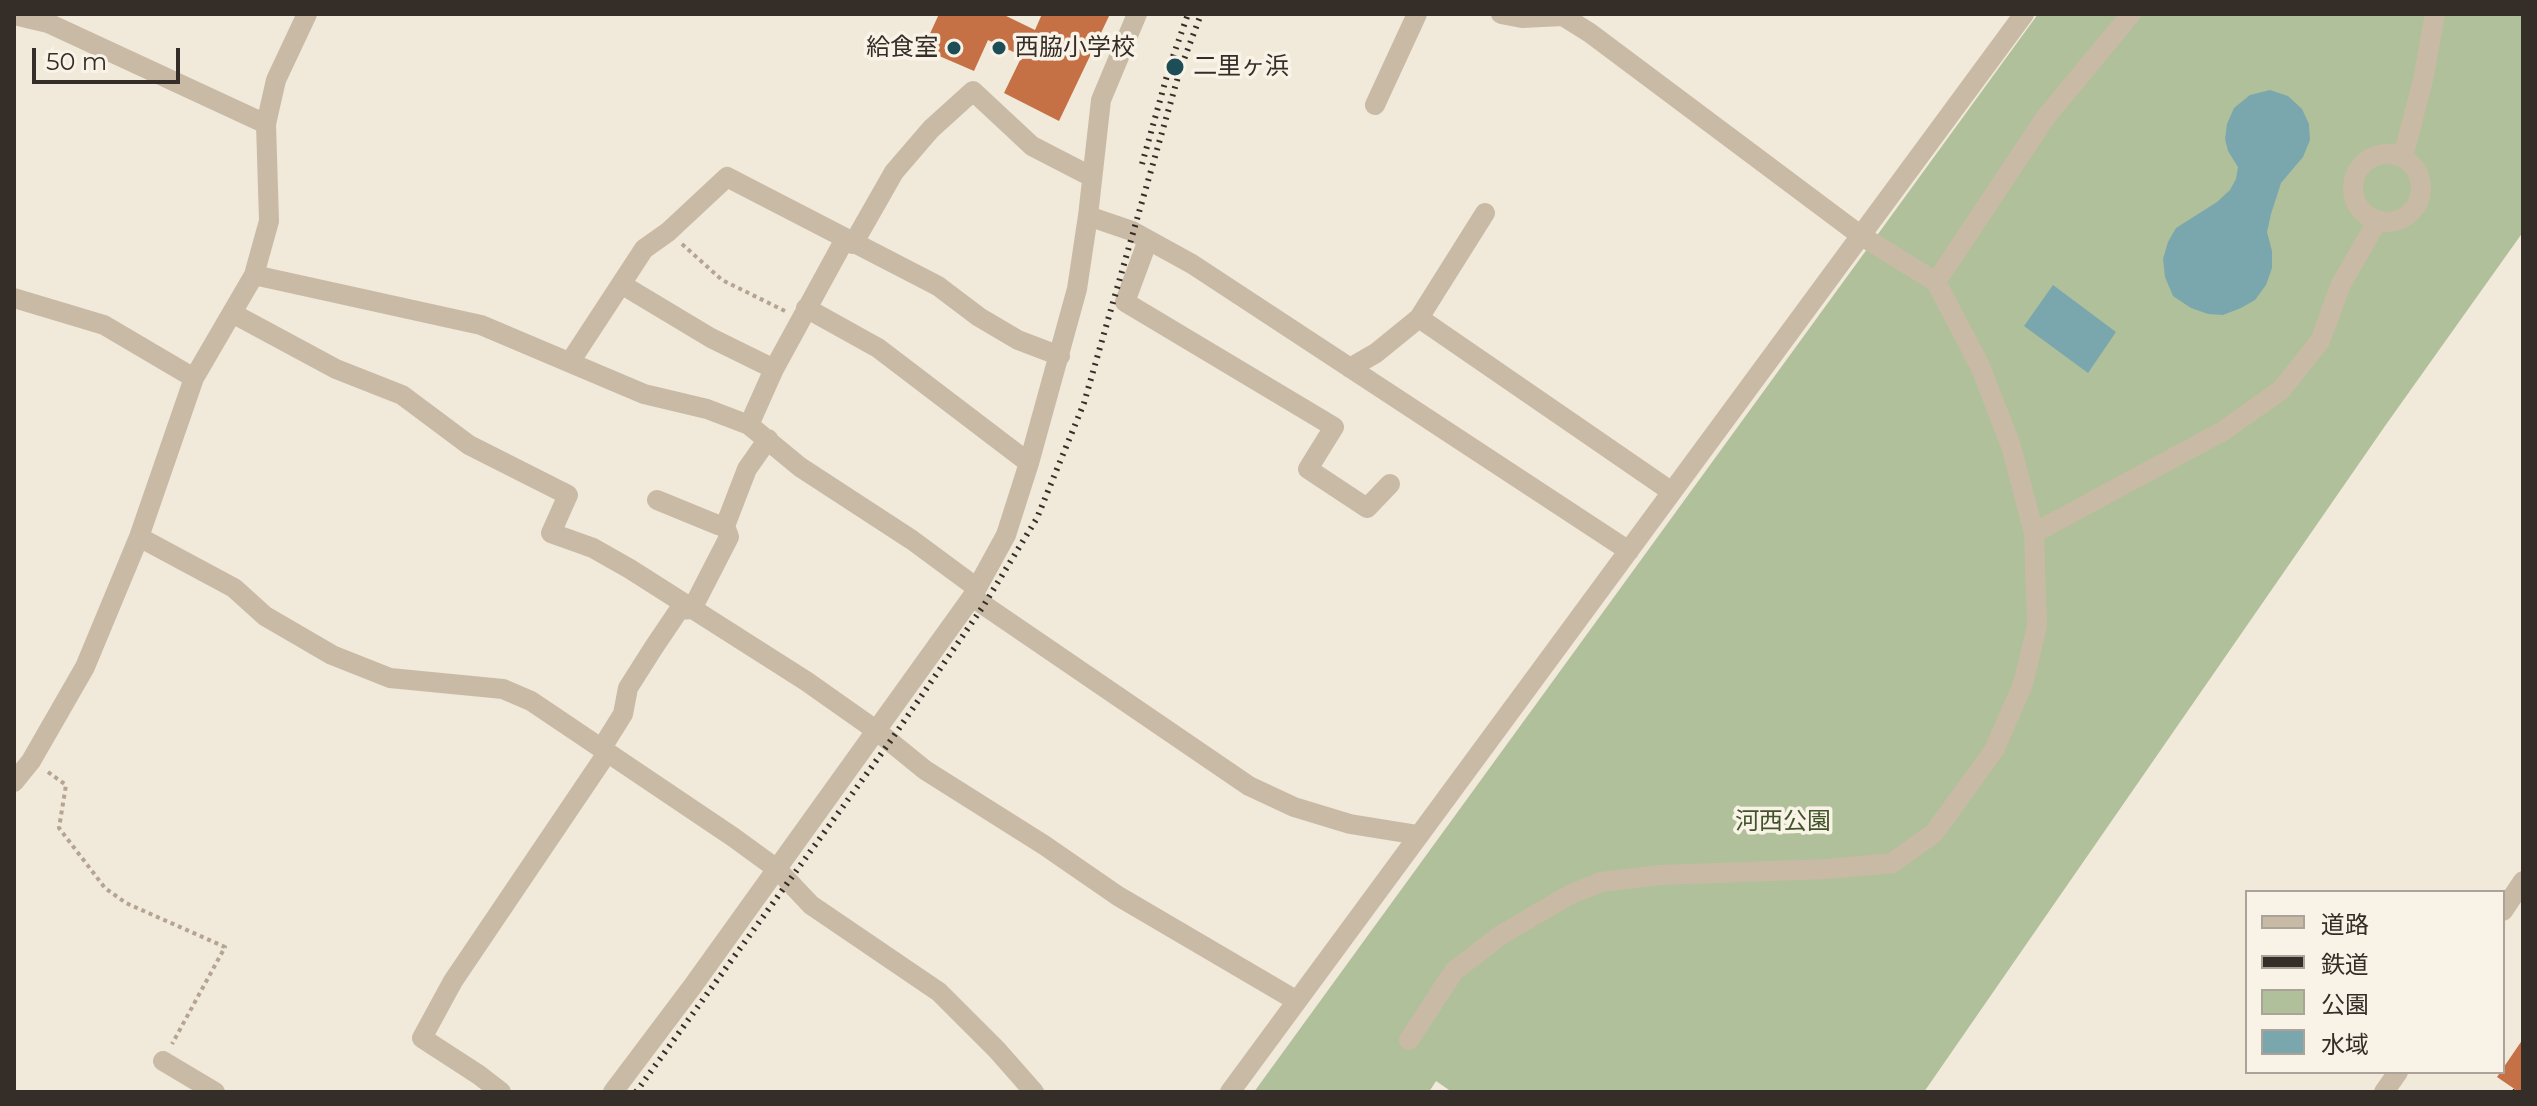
<!DOCTYPE html>
<html>
<head>
<meta charset="utf-8">
<style>
  body { margin:0 }
  #map { position:relative; width:2537px; height:1106px; overflow:hidden; background:#f1e9da; font-family:Montserrat,"Noto Sans JP",sans-serif }
  canvas { display:block }
  .frame { position:absolute; inset:0; border:16px solid #352d27; pointer-events:none }
  .legend { position:absolute; left:2245px; top:890px; width:260px; height:184px; box-sizing:border-box; background:#f9f2e7; border:2px solid #aba39a; margin:0; padding:10px 14px; list-style:none; font-size:24px; color:#352d27 }
  .legend li { display:flex; align-items:center; gap:16px; height:40px }
  .legend b { width:40px; border:2px solid #aba39a }
  .scale { position:absolute; left:32px; top:48px; width:148px; height:36px; box-sizing:border-box; border:4px solid #352d27; border-top:0; padding-left:10px; font-size:24px; line-height:28px; white-space:nowrap; color:#352d27; -webkit-text-stroke:6px #f9f2e7; paint-order:stroke }
</style>
</head>
<body>
<div id="map">
<canvas width="2537" height="1106"></canvas>
<div class="frame"></div>
<ul class="legend">
<li><b style="height:10px;background:#c9baa6"></b>道路</li>
<li><b style="height:10px;background:#352d27"></b>鉄道</li>
<li><b style="height:22px;background:#b0c09a"></b>公園</li>
<li><b style="height:22px;background:#7aa7ae"></b>水域</li>
</ul>
<div class="scale">50 m</div>
</div>
<script>
const ctx = document.querySelector('canvas').getContext('2d');
ctx.lineJoin = 'round';
function fill(path, color) {
  ctx.fillStyle = color;
  ctx.fill(path, 'evenodd');
}
function shape(rows) {
  const path = new Path2D();
  for (const r of rows) {
    if (r.length === 3) {
      path.moveTo(r[0] + r[2], r[1]);
      path.arc(r[0], r[1], r[2], 0, 2 * Math.PI);
      continue;
    }
    path.moveTo(r[0], r[1]);
    for (let i = 2; i < r.length; i += 2) path.lineTo(r[i], r[i + 1]);
  }
  return path;
}
function strokePath(path, color, width, dash) {
  ctx.strokeStyle = color;
  ctx.lineWidth = width;
  ctx.lineCap = dash ? 'butt' : 'round';
  ctx.setLineDash(dash || []);
  ctx.stroke(path);
}
function write(font, color, halo, rows, align = 'center') {
  ctx.font = font + ' Montserrat,"Noto Sans JP",sans-serif';
  ctx.lineWidth = 7;
  ctx.setLineDash([]);
  ctx.textBaseline = 'middle';
  ctx.strokeStyle = halo;
  ctx.fillStyle = color;
  for (const [text, x, y, turn = 0] of rows) {
    ctx.save();
    ctx.translate(x, y);
    ctx.rotate((+turn || 0) * Math.PI / 180);
    ctx.textAlign = isNaN(turn) ? turn : align;
    if (halo) ctx.strokeText(text, 0, 0);
    ctx.fillText(text, 0, 0);
    ctx.restore();
  }
}
const green = shape([
  [2038,14,2523,14,2523,232,2385,426,1924,1092,1452,1092,1436,1081,1429,1092,1254,1092]
]);
const water = shape([
  [2270,90,2288,96,2302,109,2309,124,2310,140,2303,157,2281,183,2271,214,2267,232,2272,251,2272,268,2266,285,2255,300,2241,308,2223,315,2208,314,2191,308,2173,296,2165,277,2163,259,2168,242,2176,228,2217,202,2230,190,2236,179,2238,167,2228,151,2225,139,2227,124,2234,108,2250,95],
  [2053,285,2116,332,2088,373,2024,326]
]);
const building = shape([
  [939,14,1002,14,1035,30,1042,14,1110,14,1059,121,1004,93,1022,56,988,40,974,71,923,49],
  [2523,1039,2523,1092,2519,1092,2497,1077]
]);
const path = shape([
  [682,244,722,280,785,311],
  [48,772,66,785,59,828,105,888,126,903,225,947,172,1044]
]);
const minor = shape([
  [14,15,48,23,266,124],
  [1375,105,1417,14],
  [2387,188,34],
  [2403,157,2423,80,2435,14],
  [1088,216,1132,231,1192,264,1629,551],
  [1148,240,1125,302,1334,427,1308,469,1367,508,1390,484],
  [853,244,894,172,931,129,973,91,1032,146,1092,177],
  [254,275,481,325,644,394,707,409,749,425,800,467,912,540,977,588],
  [1936,282,2045,118,2131,14],
  [621,284,711,338,774,369],
  [14,298,104,325,194,378],
  [806,308,878,348,1029,463],
  [232,313,336,369,402,395,469,445,568,495,551,533,593,548,630,569,806,681,877,731,925,770,1044,845,1118,896,1297,1001],
  [1419,318,1672,492],
  [570,362,644,249,668,232,727,177,938,286,979,317,1018,340,1060,356],
  [1350,368,1376,353,1419,318,1485,213],
  [749,425,774,369,845,239],
  [657,500,718,525,725,526],
  [2034,533,2223,431,2281,390,2320,341,2341,284,2378,220],
  [139,537,234,588,265,616,332,655,390,678,503,689,531,701,733,837,777,869,811,905,939,992,997,1050,1034,1092],
  [972,597,1249,786,1294,807,1350,824,1418,835],
  [692,609,729,537,725,526,747,469,768,439],
  [14,782,31,761,85,667,139,537,194,378,254,275,269,221,266,124,276,80,307,14],
  [2503,911,2523,881],
  [1409,1040,1454,971,1501,935,1569,895,1601,882,1660,875,1828,869,1892,863,1934,833,1994,750,2023,684,2037,626,2034,533,2011,446,1980,366,1936,282,1860,235,1590,33,1563,16,1522,18,1501,14],
  [163,1061,215,1092],
  [501,1092,479,1075,422,1038,453,981,607,753,603,746,623,714,628,688,654,647,679,610,692,609],
  [613,1092,692,987,972,597,1006,535,1029,463,1077,289,1088,216,1101,100,1137,14],
  [1230,1092,2024,14],
  [2384,1092,2398,1072]
]);
const rail = shape([
  [1142,164,1170,65,1188,14],
  [636,1092,889,743,984,605,1037,518,1084,403,1180,70,1201,14],
  [2515,1092,2516,1090]
]);
const markers = [
  [954,48,8,"#1d4d56"],
  [999,48,8,"#1d4d56"],
  [1175,67,10,"#1d4d56"]
];
const poiNames = [
  ["給食室",938,48,"right"],
  ["西脇小学校",1015,48],
  ["二里ヶ浜",1193,67]
];
const parkNames = [
  ["河西公園",1783,822]
];
fill(green, '#b0c09a');
fill(water, '#7aa7ae');
fill(building, '#c57045');
strokePath(path, '#b5a491', 4, [4, 4]);
strokePath(minor, '#c9baa6', 20);
strokePath(rail, '#352d27', 6, [2, 6]);
for (const [x, y, r, color] of markers) {
  const dot = new Path2D();
  dot.arc(x, y, r, 0, 2 * Math.PI);
  ctx.fillStyle = color;
  ctx.fill(dot);
  strokePath(dot, '#f9f2e7', 3);
}
write('24px', '#352d27', '#f9f2e7', poiNames, 'left');
write('24px', '#41532b', '#f9f2e7', parkNames);
</script>
</body>
</html>
